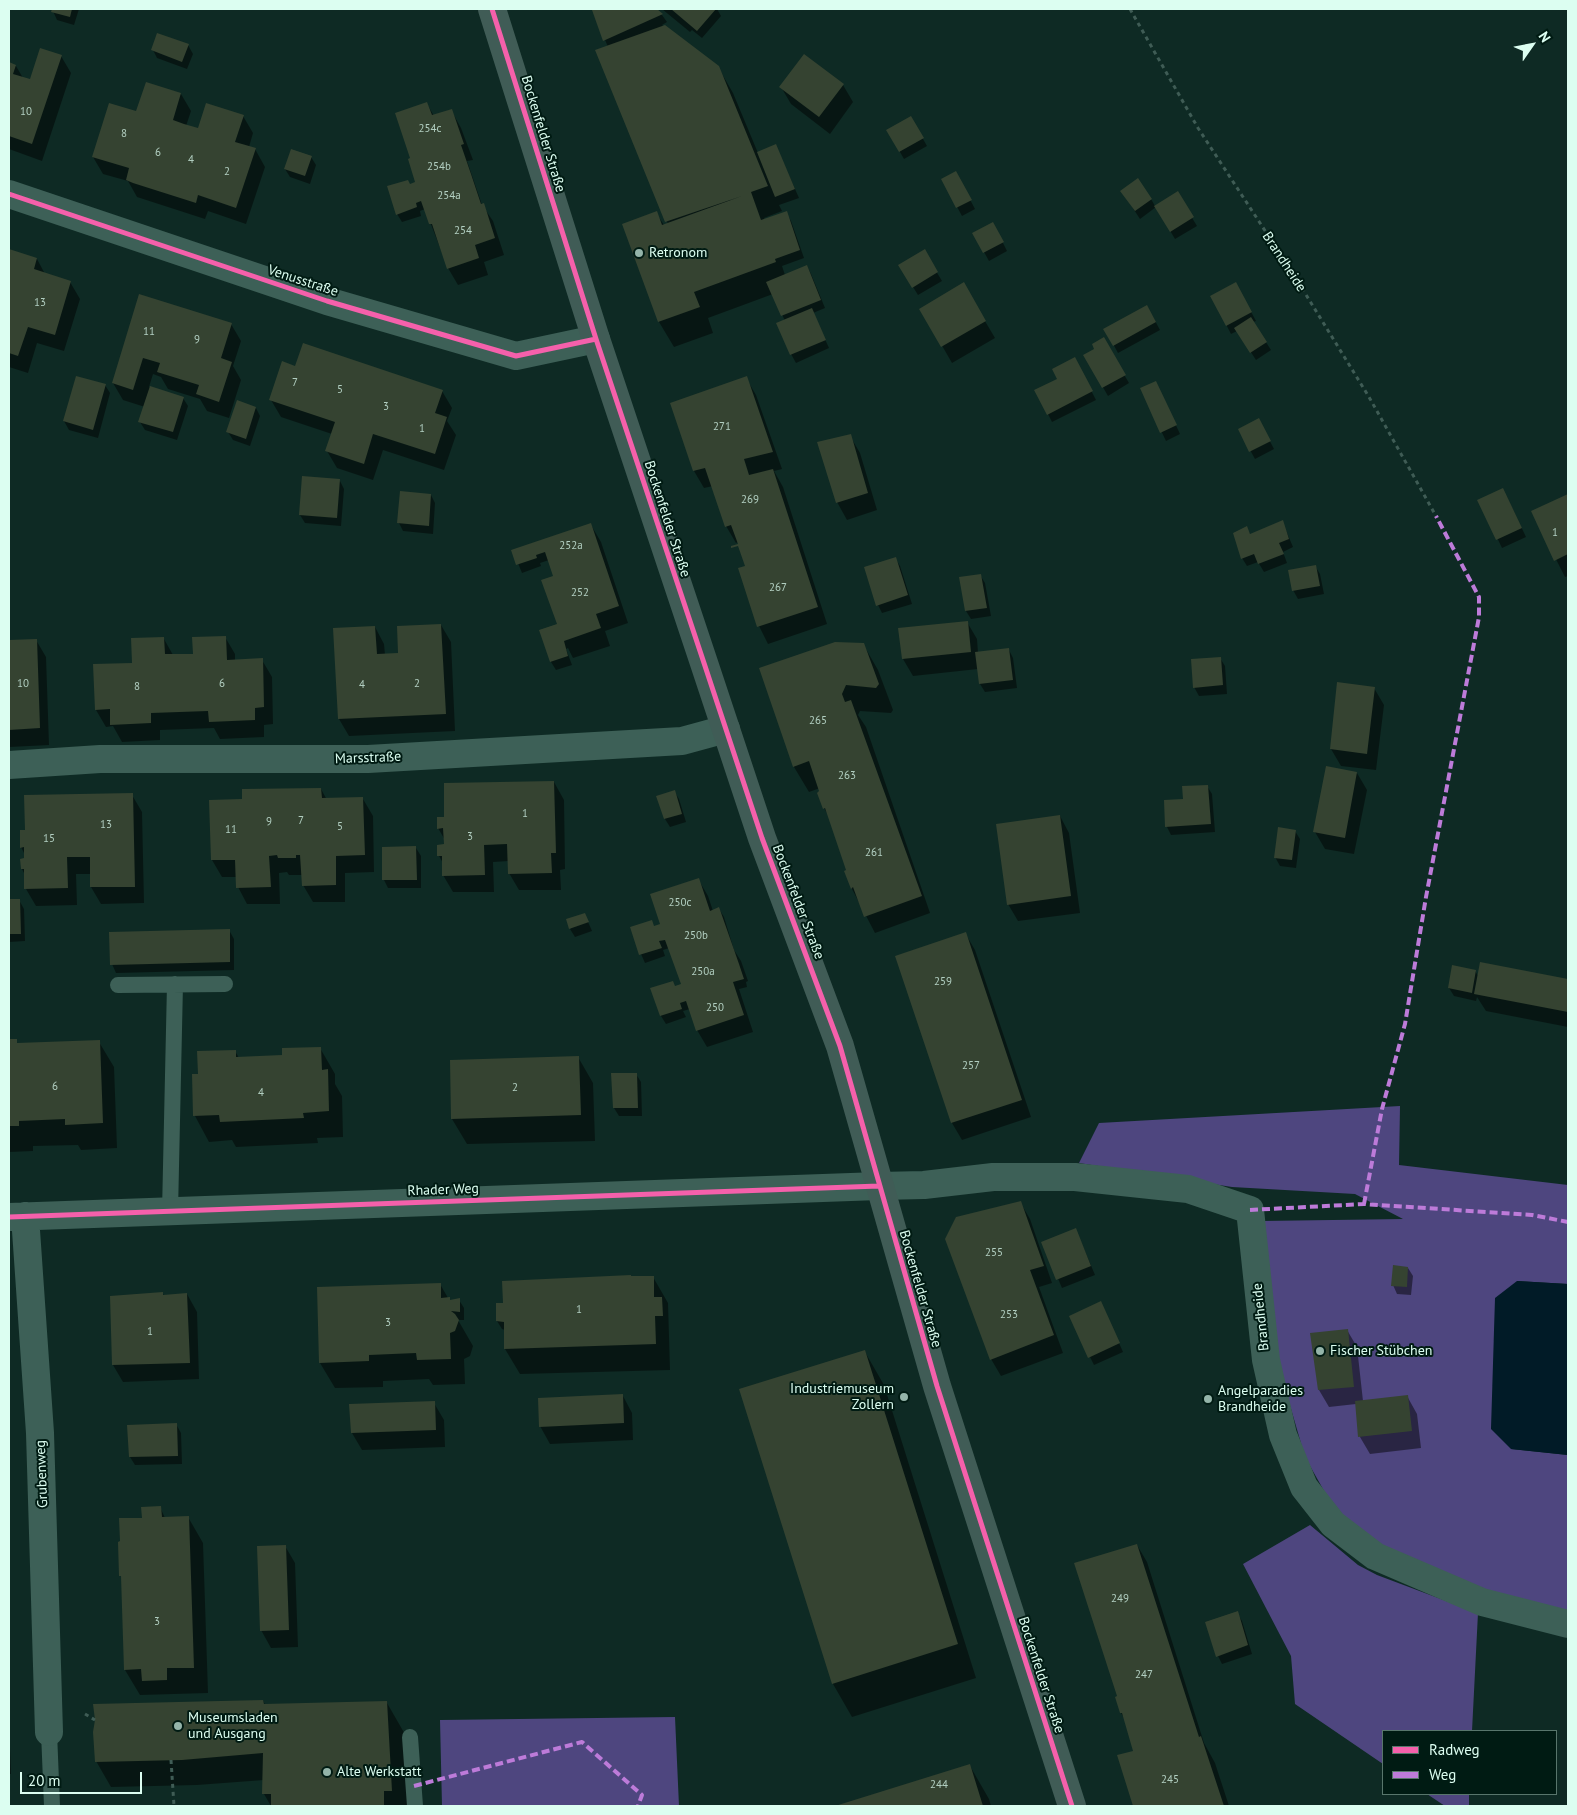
<!DOCTYPE html>
<html>
<head>
<meta charset="utf-8">
<style>
  body { margin:0 }
  #map { position:relative; width:1577px; height:1815px; overflow:hidden; background:#0e2a24; font-family:"PT Sans",sans-serif }
  canvas { display:block }
  .frame { position:absolute; inset:0; border:10px solid #dcfef1; pointer-events:none }
  .legend { position:absolute; left:1382px; top:1730px; width:175px; height:65px; box-sizing:border-box; background:#001b13; border:1px solid #58766c; margin:0; padding:6px 9px; list-style:none; font-size:15px; color:#dcfef1 }
  .legend li { display:flex; align-items:center; gap:10px; height:25px }
  .legend b { width:25px; border:1px solid #58766c }
  .north { position:absolute; left:1507px; top:20px; width:50px; height:50px; -webkit-text-stroke:4px #001b13; paint-order:stroke; rotate:57deg; font-size:14px; font-weight:700; line-height:20px; text-align:center; color:#dcfef1 }
  .north::after { content:''; display:block; margin:auto; width:18px; height:22px; background:#dcfef1; clip-path:polygon(50% 0,100% 100%,50% 72%,0 100%) }
  .scale { position:absolute; left:20px; top:1772px; width:122px; height:22px; box-sizing:border-box; border:2px solid #dcfef1; border-top:0; padding-left:6px; font-size:15px; line-height:18px; white-space:nowrap; color:#dcfef1; -webkit-text-stroke:4px #001b13; paint-order:stroke }
</style>
</head>
<body>
<div id="map">
<canvas width="1577" height="1815"></canvas>
<div class="frame"></div>
<ul class="legend">
<li><b style="height:6px;background:#f560ab"></b>Radweg</li>
<li><b style="height:6px;background:#bd7bd9"></b>Weg</li>
</ul>
<div class="north">N</div>
<div class="scale">20 m</div>
</div>
<script>
const ctx = document.querySelector('canvas').getContext('2d');
ctx.lineJoin = 'round';
function fill(path, color) {
  ctx.fillStyle = color;
  ctx.fill(path, 'evenodd');
}
function shape(rows) {
  const path = new Path2D();
  for (const r of rows) {
    path.moveTo(r[0], r[1]);
    for (let i = 2; i < r.length; i += 2) path.lineTo(r[i], r[i + 1]);
  }
  return path;
}
function strokePath(path, color, width, dash) {
  ctx.strokeStyle = color;
  ctx.lineWidth = width;
  ctx.lineCap = dash ? 'butt' : 'round';
  ctx.setLineDash(dash || []);
  ctx.stroke(path);
}
function write(font, color, halo, rows, align = 'center') {
  ctx.font = font + ' "PT Sans",sans-serif';
  ctx.lineWidth = 4;
  ctx.setLineDash([]);
  ctx.textBaseline = 'middle';
  ctx.strokeStyle = halo;
  ctx.fillStyle = color;
  for (const [text, x, y, turn = 0] of rows) {
    ctx.save();
    ctx.translate(x, y);
    ctx.rotate((+turn || 0) * Math.PI / 180);
    ctx.textAlign = isNaN(turn) ? turn : align;
    if (halo) ctx.strokeText(text, 0, 0);
    ctx.fillText(text, 0, 0);
    ctx.restore();
  }
}
const green = shape([
  [1400,1106,1399,1165,1568,1185,1568,1284,1517,1281,1511,1449,1568,1455,1568,1613,1449,1584,1370,1546,1337,1514,1305,1457,1278,1364,1262,1221,1403,1219,1355,1194,1232,1187,1079,1163,1099,1123],
  [1310,1525,1358,1565,1377,1575,1478,1613,1472,1731,1383,1731,1383,1764,1295,1704,1291,1656,1243,1564],
  [675,1717,679,1806,442,1806,440,1720],
  [1427,1794,1469,1794,1469,1806,1445,1806]
]);
const water = shape([
  [1517,1281,1568,1284,1568,1455,1511,1449,1491,1429,1495,1298]
]);
const shadow = shape([
  [53,9,79,9,74,25,57,20,53,11],
  [600,9,655,9,662,15,667,22,662,25,718,67,733,93,758,153,776,146,799,198,779,205,782,211,764,218,765,220,786,213,791,221,804,258,782,266,785,275,807,266,811,274,825,308,813,313,829,348,796,363,791,354,785,321,773,294,708,318,713,333,674,347,659,322,624,225,656,213,664,225,668,224,608,47,593,11],
  [662,9,717,9,721,16,702,38,692,30,690,32],
  [188,45,193,54,187,69,157,58,153,50],
  [61,56,71,73,42,161,9,149,9,63,16,66,23,78,31,81],
  [804,56,843,85,853,102,830,134,791,104,781,87],
  [181,94,191,111,186,126,199,130,243,116,253,133,249,147,255,149,265,167,246,224,208,211,205,219,137,197,128,181,103,174,93,157,137,113],
  [427,104,434,116,451,110,461,128,473,160,467,161,482,205,493,221,504,255,484,262,488,275,458,285,448,268,425,209,420,211,421,216,402,222,397,214,410,185,417,183],
  [911,118,927,146,904,159,888,131],
  [311,157,316,165,310,184,290,177,285,169],
  [956,173,975,209,962,216,942,179],
  [1177,193,1197,226,1175,239,1156,207,1140,219,1127,199,1151,199,1155,206],
  [993,223,1007,251,989,261,974,234],
  [9,250,37,259,45,274,70,282,80,299,64,351,37,343,28,373,9,367],
  [924,251,942,281,918,295,900,266],
  [963,284,995,338,952,363,921,309],
  [1236,284,1256,321,1253,322,1271,350,1256,360,1237,331,1231,334,1212,297],
  [140,295,231,324,241,341,233,366,241,380,229,418,207,411,200,399,168,389,161,377,153,374,149,387,183,398,188,406,177,440,145,430,140,422,145,407,123,400,113,383],
  [1147,306,1160,330,1118,353,1105,329],
  [1103,339,1129,383,1108,396,1085,356,1096,349],
  [296,367,442,391,452,408,447,421,456,435,444,470,383,450,373,480,337,468,327,451,332,434,281,417,271,400],
  [1079,367,1096,400,1052,422,1048,414,1058,379],
  [746,378,756,395,782,469,774,471,783,487,827,624,768,644,759,626,746,567,738,542,736,543,726,526,713,486,704,488,694,471],
  [105,385,110,393,98,438,69,430,64,421],
  [1141,389,1160,391,1180,434,1166,441],
  [256,408,260,416,250,446,233,440,228,432],
  [1263,428,1274,449,1255,459,1239,430],
  [850,436,860,453,877,510,847,520,837,502],
  [340,481,344,489,341,526,305,523,300,515],
  [431,495,435,503,433,534,403,531,399,523],
  [1568,495,1568,576,1565,577,1532,512],
  [1507,497,1526,537,1502,548,1479,500],
  [1282,521,1293,547,1283,552,1287,563,1264,572,1258,562,1247,566,1242,558,1246,528,1251,535],
  [591,525,601,542,628,623,605,631,610,646,573,658,568,648,566,649,572,665,556,670,551,662,541,631,558,625,555,577,549,560,540,563,541,566,522,573,513,551],
  [895,558,900,566,912,604,882,613,878,605],
  [1315,566,1320,574,1324,594,1298,599,1293,590],
  [980,575,985,583,991,616,971,619,966,611,961,578],
  [967,622,977,639,978,653,1009,650,1013,658,1017,688,985,692,980,684,978,669,913,676,903,659],
  [441,625,451,642,455,731,349,736,339,719,375,627,384,644,385,655,400,654],
  [225,637,235,654,235,661,262,660,272,677,273,724,264,725,264,737,220,739,214,728,160,730,160,740,122,742,113,726,106,727,96,710,133,664,164,639,173,655,194,655],
  [36,640,46,657,49,745,9,747,9,641],
  [863,644,878,670,893,710,891,713,860,711,858,715,866,727,930,913,875,933,852,889,846,871,848,870,830,818,824,808,820,788,809,792,794,767,760,669],
  [1220,658,1225,666,1227,694,1199,696,1194,687],
  [1374,688,1384,705,1376,770,1341,766,1331,749],
  [1357,773,1367,790,1354,854,1325,849,1315,832],
  [554,782,564,800,565,869,560,870,561,890,519,890,509,873,509,861,493,862,494,892,453,892,443,875,443,863,439,856,445,846,445,840,438,828,445,819],
  [1207,786,1212,794,1215,832,1171,835,1167,827,1165,801,1184,800],
  [321,789,327,800,363,799,373,816,374,872,345,873,345,902,313,902,303,885,303,875,289,875,287,872,279,873,280,904,247,904,238,887,237,877,222,877,212,860,243,800],
  [674,791,679,799,686,822,670,827,665,819,657,796],
  [132,795,142,812,144,903,101,904,91,887,91,874,76,874,77,905,36,906,26,889,25,875,22,869,22,860,25,859,25,855,21,847],
  [1060,816,1069,833,1080,913,1018,921,1008,904],
  [1295,831,1300,839,1296,868,1280,866,1275,857],
  [416,848,421,856,421,888,388,888,384,880],
  [698,879,708,896,713,911,719,909,724,917,734,950,741,961,748,981,746,982,747,987,739,989,753,1032,707,1047,697,1030,690,1009,683,1011,686,1017,666,1024,661,1016,652,989,675,988,682,985,669,948,663,950,665,956,645,963,641,954,654,927,659,925],
  [19,900,24,909,25,941,9,942,9,901],
  [585,915,592,931,575,937,570,929],
  [229,930,234,939,234,970,116,973,112,964],
  [965,933,975,950,1031,1117,962,1140,952,1123,897,956],
  [1481,964,1568,980,1568,1027,1486,1011,1477,997,1476,1001,1454,996,1449,988,1475,971,1479,977],
  [9,1041,16,1041,18,1044,99,1042,114,1067,117,1148,81,1150,78,1145,33,1146,33,1151,9,1152],
  [320,1048,335,1074,335,1084,342,1096,343,1137,317,1138,318,1143,236,1147,232,1140,209,1142,195,1116,193,1075,199,1075,235,1051,239,1058,283,1056],
  [578,1057,593,1083,595,1141,467,1144,452,1119],
  [636,1074,641,1082,642,1116,619,1116,614,1108,612,1075],
  [1020,1202,1030,1219,1052,1283,1039,1287,1063,1353,1001,1376,991,1359],
  [1076,1230,1095,1275,1062,1288,1043,1243],
  [1408,1268,1413,1276,1411,1295,1397,1294,1393,1285],
  [653,1277,668,1303,670,1370,520,1374,505,1349,505,1330,502,1329,497,1321],
  [440,1284,448,1298,451,1301,459,1300,464,1308,464,1320,458,1320,473,1346,470,1356,464,1359,465,1384,433,1385,429,1379,383,1381,383,1387,335,1388,320,1363],
  [163,1294,164,1296,187,1294,197,1312,199,1379,123,1382,113,1365],
  [1105,1311,1123,1352,1094,1365,1090,1357],
  [1347,1330,1357,1347,1363,1401,1407,1396,1417,1414,1421,1448,1370,1454,1360,1437,1356,1404,1329,1407,1319,1390],
  [865,1352,884,1385,976,1678,852,1717,833,1684],
  [623,1396,632,1413,633,1440,550,1444,540,1426],
  [434,1403,444,1420,445,1447,362,1450,352,1433],
  [176,1424,181,1433,182,1464,135,1465,130,1457,128,1426],
  [160,1507,165,1518,188,1517,203,1543,208,1693,140,1695,125,1670,122,1579,121,1576,143,1519],
  [1137,1545,1147,1562,1204,1743,1215,1763,1229,1806,1135,1806,1119,1756,1135,1752,1126,1721,1121,1713,1118,1697],
  [285,1546,295,1563,298,1647,271,1648,261,1630],
  [1237,1613,1242,1621,1252,1654,1222,1664,1218,1656],
  [263,1701,266,1706,387,1703,406,1736,409,1806,271,1806,264,1794,264,1780,197,1785,111,1787,96,1761],
  [9,1722,11,1774,9,1774],
  [970,1766,989,1799,991,1806,838,1806]
]);
const building = shape([
  [52,9,72,9,70,17,51,12],
  [596,9,657,9,663,14,603,41,592,10],
  [671,9,716,9,697,31],
  [665,25,719,66,768,186,751,192,761,220,787,211,800,250,775,259,776,262,694,292,700,307,658,322,622,224,657,211,662,225,742,196,665,222,595,50],
  [157,33,189,44,182,62,151,50],
  [40,48,62,55,32,144,9,136,9,62,16,65,13,74,30,79],
  [804,54,844,84,819,117,779,87],
  [146,82,181,93,173,120,184,124,198,128,206,103,244,115,235,142,256,148,236,208,198,195,196,203,133,183,126,180,129,168,92,157,109,103,136,111],
  [427,102,432,115,452,109,464,144,461,145,471,174,481,204,484,203,495,238,475,245,479,258,447,269,432,224,429,224,421,201,416,203,417,207,396,215,387,186,408,180,410,184,415,182,408,159,410,158,395,113],
  [911,116,924,138,899,152,886,130],
  [776,144,795,189,775,197,757,152],
  [291,149,312,156,305,176,284,169],
  [956,171,972,200,956,208,941,179],
  [1138,178,1152,199,1135,211,1120,191],
  [1178,191,1194,217,1170,232,1154,206],
  [993,222,1004,242,983,253,972,233],
  [9,249,37,258,34,269,71,281,55,335,28,327,18,356,9,353],
  [925,249,938,272,912,288,898,265],
  [807,265,821,300,781,316,766,282],
  [964,282,986,321,941,347,919,309],
  [1236,282,1252,312,1226,326,1210,296],
  [139,294,232,323,221,358,232,362,219,402,196,394,199,385,157,372,160,363,143,358,133,390,112,383],
  [1147,305,1156,322,1113,346,1103,329],
  [812,308,826,340,790,355,776,323],
  [1251,317,1267,342,1250,353,1234,328],
  [1104,337,1126,375,1102,388,1083,355,1094,349,1092,344],
  [303,343,443,390,435,413,447,417,435,454,373,434,364,464,325,451,335,422,269,400,282,361,295,366],
  [1075,357,1093,391,1047,415,1034,390,1057,379,1052,369],
  [76,376,106,384,93,430,63,421],
  [747,376,773,452,744,459,749,475,773,469,818,607,757,627,738,568,745,566,738,546,731,548,731,546,738,544,731,525,725,527,705,468,693,471,670,403],
  [1156,381,1177,425,1160,433,1140,388],
  [150,386,184,397,173,432,138,422],
  [237,400,256,407,246,439,226,432],
  [1259,418,1271,441,1249,452,1238,429],
  [851,434,868,493,836,503,817,442],
  [302,476,340,479,337,518,299,515],
  [1503,488,1522,528,1496,540,1477,500],
  [400,491,431,494,429,526,397,523],
  [1568,494,1568,554,1554,561,1531,511],
  [1283,520,1289,539,1279,543,1284,554,1258,564,1254,554,1241,559,1233,533,1247,526,1250,534],
  [591,523,619,606,596,614,601,628,564,641,568,656,550,662,539,630,557,624,541,580,553,576,545,552,536,555,537,558,516,565,511,550],
  [896,557,908,595,876,606,864,567],
  [1316,565,1320,586,1292,591,1288,570],
  [981,574,987,608,965,611,959,577],
  [968,621,971,652,902,659,898,628],
  [441,624,446,714,338,719,333,628,375,626,377,654,398,653,397,626],
  [226,636,227,660,263,658,264,707,255,708,255,720,209,722,208,711,151,713,151,723,110,725,110,709,95,710,93,664,132,663,131,638,164,637,165,654,193,654,192,637],
  [37,639,40,728,9,730,9,640],
  [835,642,864,643,879,684,876,688,846,685,842,694,845,702,851,700,922,896,864,917,853,887,851,889,844,871,846,870,825,808,823,809,817,793,819,791,809,761,793,767,759,668],
  [1009,648,1013,680,979,684,975,652],
  [1221,657,1223,685,1193,688,1191,659],
  [1337,682,1375,687,1367,754,1330,749],
  [1326,766,1357,772,1345,838,1313,832],
  [554,781,556,853,551,853,552,873,508,874,507,844,484,845,485,875,442,876,442,856,437,856,437,845,444,844,443,828,437,829,437,817,444,817,444,783],
  [1208,785,1211,824,1165,827,1164,800,1183,799,1182,786],
  [321,788,322,798,363,797,365,855,336,856,336,885,302,886,300,855,296,855,296,858,278,858,277,855,269,856,271,887,236,888,235,860,211,860,209,800,242,799,242,789],
  [675,790,682,814,664,819,656,796],
  [133,793,135,887,90,887,90,857,67,857,68,888,24,889,24,869,21,869,20,859,24,858,24,847,20,848,20,830,25,830,24,795],
  [1060,815,1071,896,1007,905,996,824],
  [1278,827,1296,830,1292,860,1274,858],
  [416,846,417,880,382,880,382,847],
  [699,878,710,911,719,907,739,964,744,979,733,982,744,1015,696,1031,686,1001,680,1003,682,1009,660,1016,650,988,673,981,675,986,681,984,665,940,659,941,662,948,639,955,630,927,652,920,654,926,660,924,650,894],
  [9,899,20,899,21,934,9,934],
  [585,913,589,922,569,929,566,919],
  [230,929,230,962,110,965,109,932],
  [966,932,1022,1100,951,1123,895,956],
  [1480,962,1568,979,1568,1012,1474,994],
  [1452,965,1476,970,1472,993,1448,988],
  [9,1039,17,1039,17,1043,100,1040,103,1123,65,1125,65,1119,19,1121,19,1126,9,1126],
  [321,1047,322,1070,328,1069,329,1111,303,1113,304,1118,220,1122,219,1115,193,1116,192,1074,198,1074,197,1051,236,1050,236,1057,282,1055,282,1048],
  [579,1056,581,1115,451,1119,450,1060],
  [611,1073,637,1073,638,1108,613,1108],
  [1021,1201,1044,1266,1030,1270,1054,1335,990,1360,945,1239,956,1217],
  [1076,1228,1091,1266,1056,1280,1041,1242],
  [1393,1265,1408,1267,1407,1287,1391,1286],
  [631,1275,631,1276,654,1276,654,1297,662,1297,663,1316,655,1316,656,1344,504,1349,504,1322,496,1321,496,1303,503,1303,502,1281],
  [441,1283,441,1298,450,1297,450,1300,460,1298,460,1312,451,1311,455,1314,459,1320,455,1331,450,1333,451,1359,417,1360,416,1353,369,1355,369,1361,319,1363,317,1287],
  [163,1292,163,1295,187,1293,190,1363,112,1365,110,1296],
  [1101,1301,1120,1343,1088,1358,1069,1316],
  [1348,1329,1354,1387,1318,1390,1310,1333],
  [865,1350,958,1644,832,1684,739,1389],
  [623,1394,624,1423,539,1427,538,1398],
  [1408,1395,1412,1431,1358,1437,1355,1401],
  [435,1401,436,1430,351,1433,349,1404],
  [177,1423,178,1456,129,1457,127,1425],
  [161,1506,162,1517,189,1516,194,1668,167,1668,167,1680,142,1681,141,1669,124,1670,121,1576,119,1576,118,1542,120,1541,119,1518,142,1518,141,1507],
  [1137,1544,1199,1737,1201,1736,1224,1806,1133,1806,1117,1755,1133,1751,1122,1713,1120,1713,1115,1697,1117,1696,1074,1563],
  [286,1545,289,1630,260,1631,257,1546],
  [1238,1611,1248,1645,1216,1657,1205,1622],
  [263,1700,264,1704,387,1701,392,1791,384,1791,384,1806,271,1806,271,1794,262,1794,263,1753,182,1760,95,1762,93,1732,95,1720,93,1704],
  [970,1764,983,1806,835,1806]
]);
const path = shape([
  [1130,9,1198,128,1292,272,1369,397,1436,516],
  [85,1714,95,1720],
  [171,1760,174,1806]
]);
const lane = shape([
  [118,985,225,984],
  [170,1212,175,984],
  [49,1732,52,1806],
  [410,1737,415,1806]
]);
const street = shape([
  [9,194,327,301,516,356,596,339],
  [9,765,100,759,368,759,682,741,726,729],
  [25,1216,40,1433,49,1732],
  [9,1217,879,1186,924,1185,993,1177,1075,1177,1188,1189,1250,1210,1266,1360,1283,1435,1304,1487,1333,1524,1375,1556,1482,1602,1568,1624]
]);
const secondary = shape([
  [492,9,596,339,704,663,762,838,840,1046,937,1386,1072,1806]
]);
const quiet = shape([
  [1364,1204,1382,1109,1405,1024,1426,897,1479,617,1479,597,1436,516],
  [1250,1210,1364,1204,1532,1215,1568,1222],
  [414,1786,582,1742,642,1795,638,1806]
]);
const cycleway = shape([
  [492,9,596,339,704,663,762,838,840,1046,937,1386,1072,1806],
  [9,194,327,301,516,356,596,339],
  [9,1217,879,1186]
]);
const markers = [
  [639,253,5,"#94b4a9"],
  [1320,1351,5,"#94b4a9"],
  [904,1397,5,"#94b4a9"],
  [1208,1399,5,"#94b4a9"],
  [178,1726,5,"#94b4a9"],
  [327,1772,5,"#94b4a9"]
];
const numberNames = [
  ["10",26,112],
  ["254c",430,129],
  ["8",124,134],
  ["6",158,153],
  ["4",191,160],
  ["254b",439,167],
  ["2",227,172],
  ["254a",449,196],
  ["254",463,231],
  ["13",40,303],
  ["11",149,332],
  ["9",197,340],
  ["7",295,383],
  ["5",340,390],
  ["3",386,407],
  ["271",722,427],
  ["1",422,429],
  ["269",750,500],
  ["1",1555,533],
  ["252a",571,546],
  ["267",778,588],
  ["252",580,593],
  ["10",23,684],
  ["6",222,684],
  ["2",417,684],
  ["4",362,685],
  ["8",137,687],
  ["265",818,721],
  ["263",847,776],
  ["1",525,814],
  ["7",301,821],
  ["9",269,822],
  ["13",106,825],
  ["5",340,827],
  ["11",231,830],
  ["3",470,837],
  ["15",49,839],
  ["261",874,853],
  ["250c",680,903],
  ["250b",696,936],
  ["250a",703,972],
  ["259",943,982],
  ["250",715,1008],
  ["257",971,1066],
  ["6",55,1087],
  ["2",515,1088],
  ["4",261,1093],
  ["255",994,1253],
  ["1",579,1310],
  ["253",1009,1315],
  ["3",388,1323],
  ["1",150,1332],
  ["249",1120,1599],
  ["3",157,1622],
  ["247",1144,1675],
  ["245",1170,1780],
  ["244",939,1785]
];
const streetNames = [
  ["Bockenfelder Straße",543,134,73],
  ["Brandheide",1284,262,57],
  ["Venusstraße",303,281,18],
  ["Bockenfelder Straße",667,519,72],
  ["Marsstraße",368,758,-2],
  ["Bockenfelder Straße",798,902,69],
  ["Rhader Weg",443,1190,-2],
  ["Bockenfelder Straße",920,1289,74],
  ["Brandheide",1261,1317,-96],
  ["Grubenweg",42,1474,-92],
  ["Bockenfelder Straße",1041,1675,72]
];
const poiNames = [
  ["Retronom",649,253],
  ["Fischer Stübchen",1330,1351],
  ["Industriemuseum",894,1389,"right"],
  ["Zollern",894,1405,"right"],
  ["Angelparadies",1218,1391],
  ["Brandheide",1218,1407],
  ["Museumsladen",188,1718],
  ["und Ausgang",188,1734],
  ["Alte Werkstatt",337,1772]
];
fill(green, '#4e467f');
fill(water, '#011b27');
fill(shadow, '#0007');
fill(building, '#354331');
strokePath(path, '#3f5c55', 3, [4, 4]);
strokePath(lane, '#3d6057', 16);
strokePath(street, '#3d6057', 28);
strokePath(secondary, '#405c56', 28);
strokePath(quiet, '#bd7bd9', 4, [8, 4]);
strokePath(cycleway, '#f560ab', 5);
for (const [x, y, r, color] of markers) {
  const dot = new Path2D();
  dot.arc(x, y, r, 0, 2 * Math.PI);
  ctx.fillStyle = color;
  ctx.fill(dot);
  strokePath(dot, '#001b13', 2);
}
write('11px', '#b2cfc1', null, numberNames);
write('14px', '#dcfef1', '#001b13', streetNames);
write('14px', '#dcfef1', '#001b13', poiNames, 'left');
</script>
</body>
</html>
